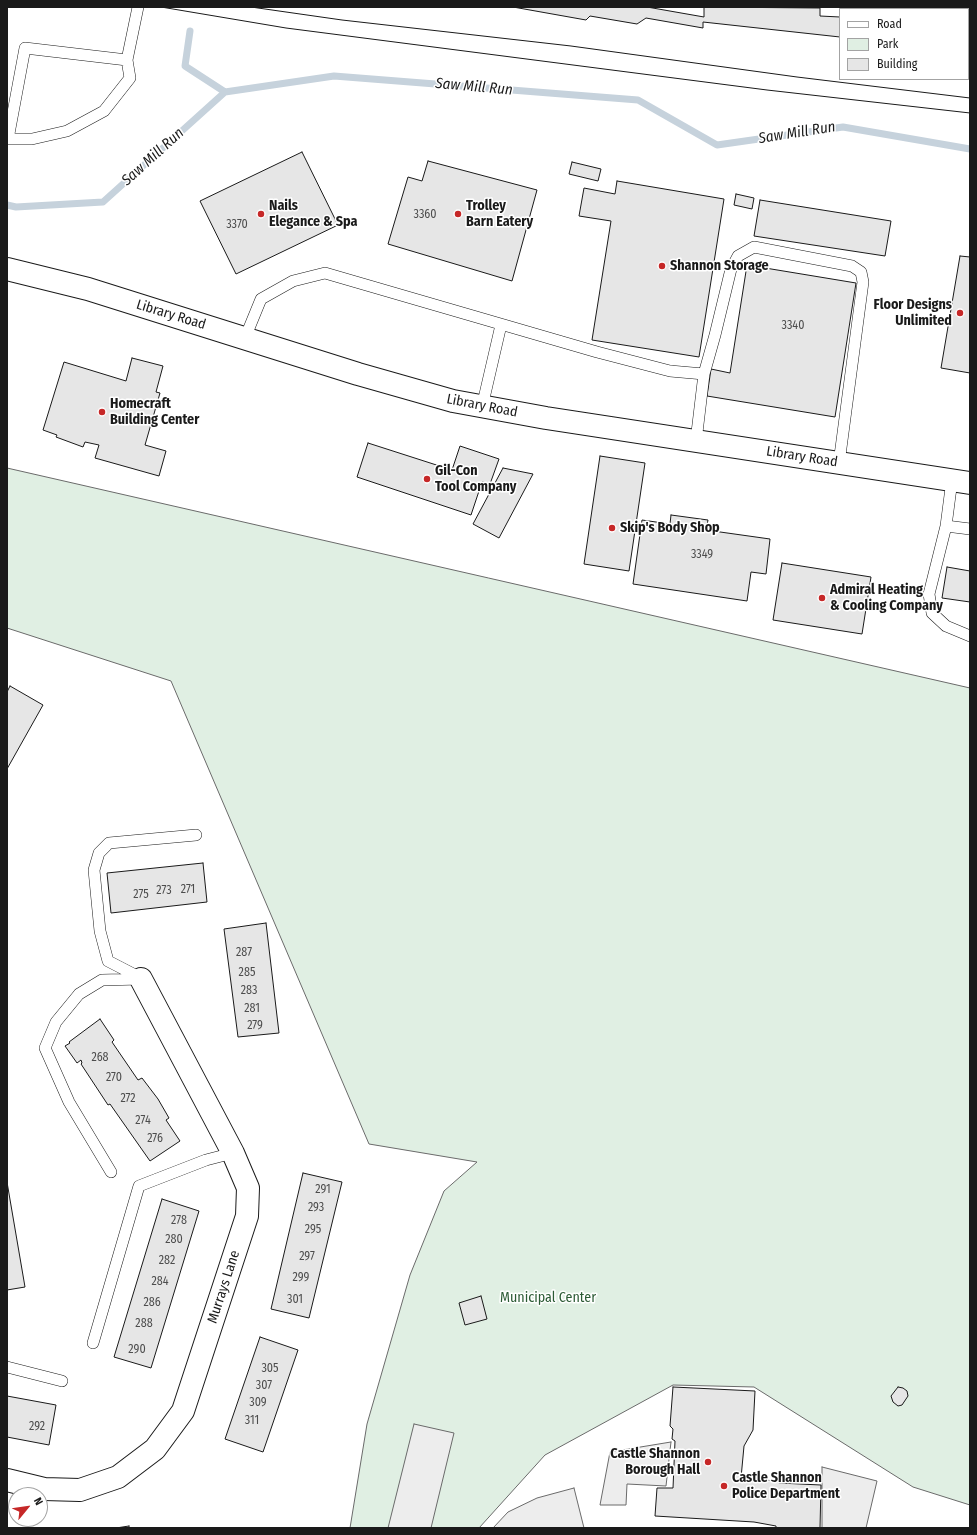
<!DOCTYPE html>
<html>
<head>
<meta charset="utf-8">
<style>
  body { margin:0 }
  #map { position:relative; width:977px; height:1535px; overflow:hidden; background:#fff; font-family:"Fira Sans Condensed",sans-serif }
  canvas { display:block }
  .frame { position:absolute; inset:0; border:8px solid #1a1a1a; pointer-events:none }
  .legend { position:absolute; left:839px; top:8px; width:130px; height:72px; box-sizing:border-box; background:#fff; border:1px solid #a3a3a3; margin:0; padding:5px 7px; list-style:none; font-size:12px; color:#1a1a1a }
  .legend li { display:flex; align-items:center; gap:8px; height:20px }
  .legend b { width:20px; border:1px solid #a3a3a3 }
  .north { position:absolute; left:8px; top:1487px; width:40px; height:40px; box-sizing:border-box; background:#fff; border:1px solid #a3a3a3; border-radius:50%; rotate:61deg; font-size:11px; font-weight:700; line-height:16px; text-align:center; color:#1a1a1a }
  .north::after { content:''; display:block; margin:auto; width:14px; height:18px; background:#c62828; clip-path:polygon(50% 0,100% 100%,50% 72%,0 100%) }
</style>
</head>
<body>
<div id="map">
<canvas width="977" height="1535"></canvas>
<div class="frame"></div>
<ul class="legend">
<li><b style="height:5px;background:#fff"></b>Road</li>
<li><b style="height:11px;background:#e0efe3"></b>Park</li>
<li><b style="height:11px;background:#e6e6e6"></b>Building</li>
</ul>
<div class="north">N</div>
</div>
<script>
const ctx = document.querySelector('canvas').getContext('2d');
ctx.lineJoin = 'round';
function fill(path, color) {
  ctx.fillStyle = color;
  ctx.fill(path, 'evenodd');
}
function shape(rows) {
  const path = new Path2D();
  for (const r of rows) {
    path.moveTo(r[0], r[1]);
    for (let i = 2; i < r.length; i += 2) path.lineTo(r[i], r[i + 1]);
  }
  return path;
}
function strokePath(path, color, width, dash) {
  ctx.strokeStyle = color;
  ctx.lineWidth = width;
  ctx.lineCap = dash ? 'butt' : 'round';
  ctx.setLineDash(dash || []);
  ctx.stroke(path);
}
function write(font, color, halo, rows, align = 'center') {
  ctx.font = font + ' "Fira Sans Condensed",sans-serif';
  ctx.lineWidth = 3;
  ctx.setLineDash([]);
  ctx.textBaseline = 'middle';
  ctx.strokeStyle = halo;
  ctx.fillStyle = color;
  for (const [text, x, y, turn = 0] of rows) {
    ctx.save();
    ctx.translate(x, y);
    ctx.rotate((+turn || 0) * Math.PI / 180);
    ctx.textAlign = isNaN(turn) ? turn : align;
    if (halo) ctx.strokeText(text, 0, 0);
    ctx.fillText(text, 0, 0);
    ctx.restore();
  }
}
const green = shape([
  [7,468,970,688,970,1505,913,1487,754,1387,673,1385,545,1455,479,1528,350,1528,367,1424,410,1275,444,1191,477,1162,369,1144,171,681,7,628,7,468]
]);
const parking = shape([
  [414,1424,454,1433,431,1528,388,1528,414,1424],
  [671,1442,666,1486,627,1484,626,1505,600,1505,610,1452,671,1442],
  [822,1467,877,1481,866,1528,822,1528,822,1467],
  [574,1488,584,1528,493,1528,508,1512,537,1498,574,1488]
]);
const stream = shape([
  [190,31,185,66,225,92],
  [7,205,16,207,103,202,225,92,334,76,638,100,717,145,843,127,970,149]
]);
const building = shape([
  [513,7,647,7,704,17,704,7,820,8,820,16,840,17,840,37,703,22,703,28,646,18,637,24,590,16,586,20,513,7],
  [942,7,970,7,970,11,968,11,968,9,942,7],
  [968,35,970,35,970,50,968,50,968,35],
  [302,152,338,225,236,274,200,201,302,152],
  [428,161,537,190,512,281,388,244,408,177,422,181,428,161],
  [572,162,601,169,598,181,569,174,572,162],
  [617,181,724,199,699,357,592,340,611,221,579,216,584,188,615,194,617,181],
  [736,194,754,198,752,209,734,205,736,194],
  [760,200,891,221,885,256,754,236,760,200],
  [960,256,970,257,970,373,941,368,960,256],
  [747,265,856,283,835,417,707,396,711,369,730,373,747,265],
  [132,358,163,366,156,392,160,393,145,445,166,451,159,476,95,458,99,445,85,442,83,447,56,437,57,435,43,430,64,362,126,381,132,358],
  [368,443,452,470,460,446,499,459,490,484,482,482,471,515,357,477,368,443],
  [600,456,645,463,629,571,584,564,600,456],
  [503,468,533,474,499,538,473,524,503,468],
  [671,515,708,520,706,530,770,539,766,574,751,572,747,601,633,584,642,520,670,524,671,515],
  [782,563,871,577,862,634,773,620,782,563],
  [947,567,970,571,970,602,942,598,947,567],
  [10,686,43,705,7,769,7,692,10,686],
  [203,863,207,902,111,913,107,873,203,863],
  [266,923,279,1033,238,1037,224,929,266,923],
  [100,1019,114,1040,112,1042,138,1080,142,1078,158,1099,169,1118,166,1120,180,1141,150,1161,110,1104,108,1105,81,1064,82,1063,81,1060,77,1063,65,1046,70,1043,69,1042,100,1019],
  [303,1173,342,1182,309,1318,271,1309,303,1173],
  [7,1182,25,1287,7,1290,7,1182],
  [162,1199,199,1211,151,1368,114,1357,162,1199],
  [481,1296,487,1319,465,1325,459,1303,481,1296],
  [260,1337,298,1350,263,1452,225,1439,260,1337],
  [673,1387,755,1391,753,1430,744,1446,741,1478,776,1481,779,1483,821,1485,820,1528,776,1528,776,1526,754,1522,655,1516,657,1488,673,1488,675,1441,672,1439,673,1429,670,1426,673,1387],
  [898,1387,903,1388,907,1391,908,1396,902,1405,898,1406,893,1402,891,1396,898,1387],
  [7,1396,56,1405,49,1445,7,1437,7,1396],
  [129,1526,129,1528,116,1528,129,1526]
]);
const service = shape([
  [846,7,860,9],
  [968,21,970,21],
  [7,139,32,139,67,131,104,111,130,78,127,60,138,7],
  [8,139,25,48,127,60],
  [245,338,261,299,293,281,325,273,597,352,670,371,704,374,696,441],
  [704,374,715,335,731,269,738,256,754,247,852,266,861,272,863,282,839,463],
  [482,407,501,325],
  [952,480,946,526,929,594,932,613,946,626,970,636],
  [946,526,970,529],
  [141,978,108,961,100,931,94,870,99,853,109,843,196,835],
  [111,1172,69,1102,45,1048,56,1022,79,994,102,980,141,979],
  [93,1343,139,1186,206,1160,233,1153],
  [7,1367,62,1381]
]);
const minor = shape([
  [7,1480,44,1489,80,1490,118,1477,155,1449,183,1411,247,1216,248,1188,233,1153,141,979]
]);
const primary = shape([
  [7,269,88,289,358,374,453,401,546,418,970,483]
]);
const tram = shape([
  [161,7,286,28,767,90,970,113],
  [251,7,342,20,571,46,797,77,970,98]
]);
const markers = [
  [261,214,4,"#c62828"],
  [458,214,4,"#c62828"],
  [662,266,4,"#c62828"],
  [960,313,4,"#c62828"],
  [102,412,4,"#c62828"],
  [427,479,4,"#c62828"],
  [612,528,4,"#c62828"],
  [822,598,4,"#c62828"],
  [708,1462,4,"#c62828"],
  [724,1486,4,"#c62828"]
];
const numberNames = [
  ["3360",425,215],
  ["3370",237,225],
  ["3340",793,326],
  ["3349",702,555],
  ["271",188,890],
  ["273",164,891],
  ["275",141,895],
  ["287",244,953],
  ["285",247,973],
  ["283",249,991],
  ["281",252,1009],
  ["279",255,1026],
  ["268",100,1058],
  ["270",114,1078],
  ["272",128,1099],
  ["274",143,1121],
  ["276",155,1139],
  ["291",323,1190],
  ["293",316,1208],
  ["278",179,1221],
  ["295",313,1230],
  ["280",174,1240],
  ["297",307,1257],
  ["282",167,1261],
  ["299",301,1278],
  ["284",160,1282],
  ["301",295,1300],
  ["286",152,1303],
  ["288",144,1324],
  ["290",137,1350],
  ["305",270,1369],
  ["307",264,1386],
  ["309",258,1403],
  ["311",252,1421],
  ["292",37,1427]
];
const poiNames = [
  ["Nails",269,206],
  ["Elegance & Spa",269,222],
  ["Trolley",466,206],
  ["Barn Eatery",466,222],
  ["Shannon Storage",670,266],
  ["Floor Designs",952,305,"right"],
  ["Unlimited",952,321,"right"],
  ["Homecraft",110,404],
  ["Building Center",110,420],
  ["Gil-Con",435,471],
  ["Tool Company",435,487],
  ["Skip's Body Shop",620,528],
  ["Admiral Heating",830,590],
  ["& Cooling Company",830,606],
  ["Castle Shannon",700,1454,"right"],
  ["Borough Hall",700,1470,"right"],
  ["Castle Shannon",732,1478],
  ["Police Department",732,1494]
];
const streetNames = [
  ["Library Road",171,315,17],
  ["Library Road",482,406,11],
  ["Library Road",802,457,9],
  ["Murrays Lane",224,1287,-72]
];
const parkNames = [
  ["Municipal Center",548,1298]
];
const waterNames = [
  ["Saw Mill Run",474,87,5],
  ["Saw Mill Run",797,133,-9],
  ["Saw Mill Run",153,157,-42]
];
fill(green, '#e0efe3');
strokePath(green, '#6a6a6a', 1);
fill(parking, '#ededed');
strokePath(parking, '#6a6a6a', 1);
strokePath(stream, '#c6d2dc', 7);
fill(building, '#e6e6e6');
strokePath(building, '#1a1a1a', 1);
strokePath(service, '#1a1a1a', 12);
strokePath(minor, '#1a1a1a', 24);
strokePath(primary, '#1a1a1a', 24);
strokePath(service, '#fff', 11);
strokePath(minor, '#fff', 22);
strokePath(primary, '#fff', 22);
strokePath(tram, '#1a1a1a', 1);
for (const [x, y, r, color] of markers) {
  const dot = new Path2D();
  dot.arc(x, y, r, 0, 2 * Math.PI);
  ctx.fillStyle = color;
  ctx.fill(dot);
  strokePath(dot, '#fff', 1.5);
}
write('12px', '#4d4d4d', null, numberNames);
write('bold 14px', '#1a1a1a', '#fff', poiNames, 'left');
write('14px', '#1a1a1a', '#fff', streetNames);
write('14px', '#2b5a34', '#fff', parkNames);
write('italic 15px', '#1a1a1a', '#fff', waterNames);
</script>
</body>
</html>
